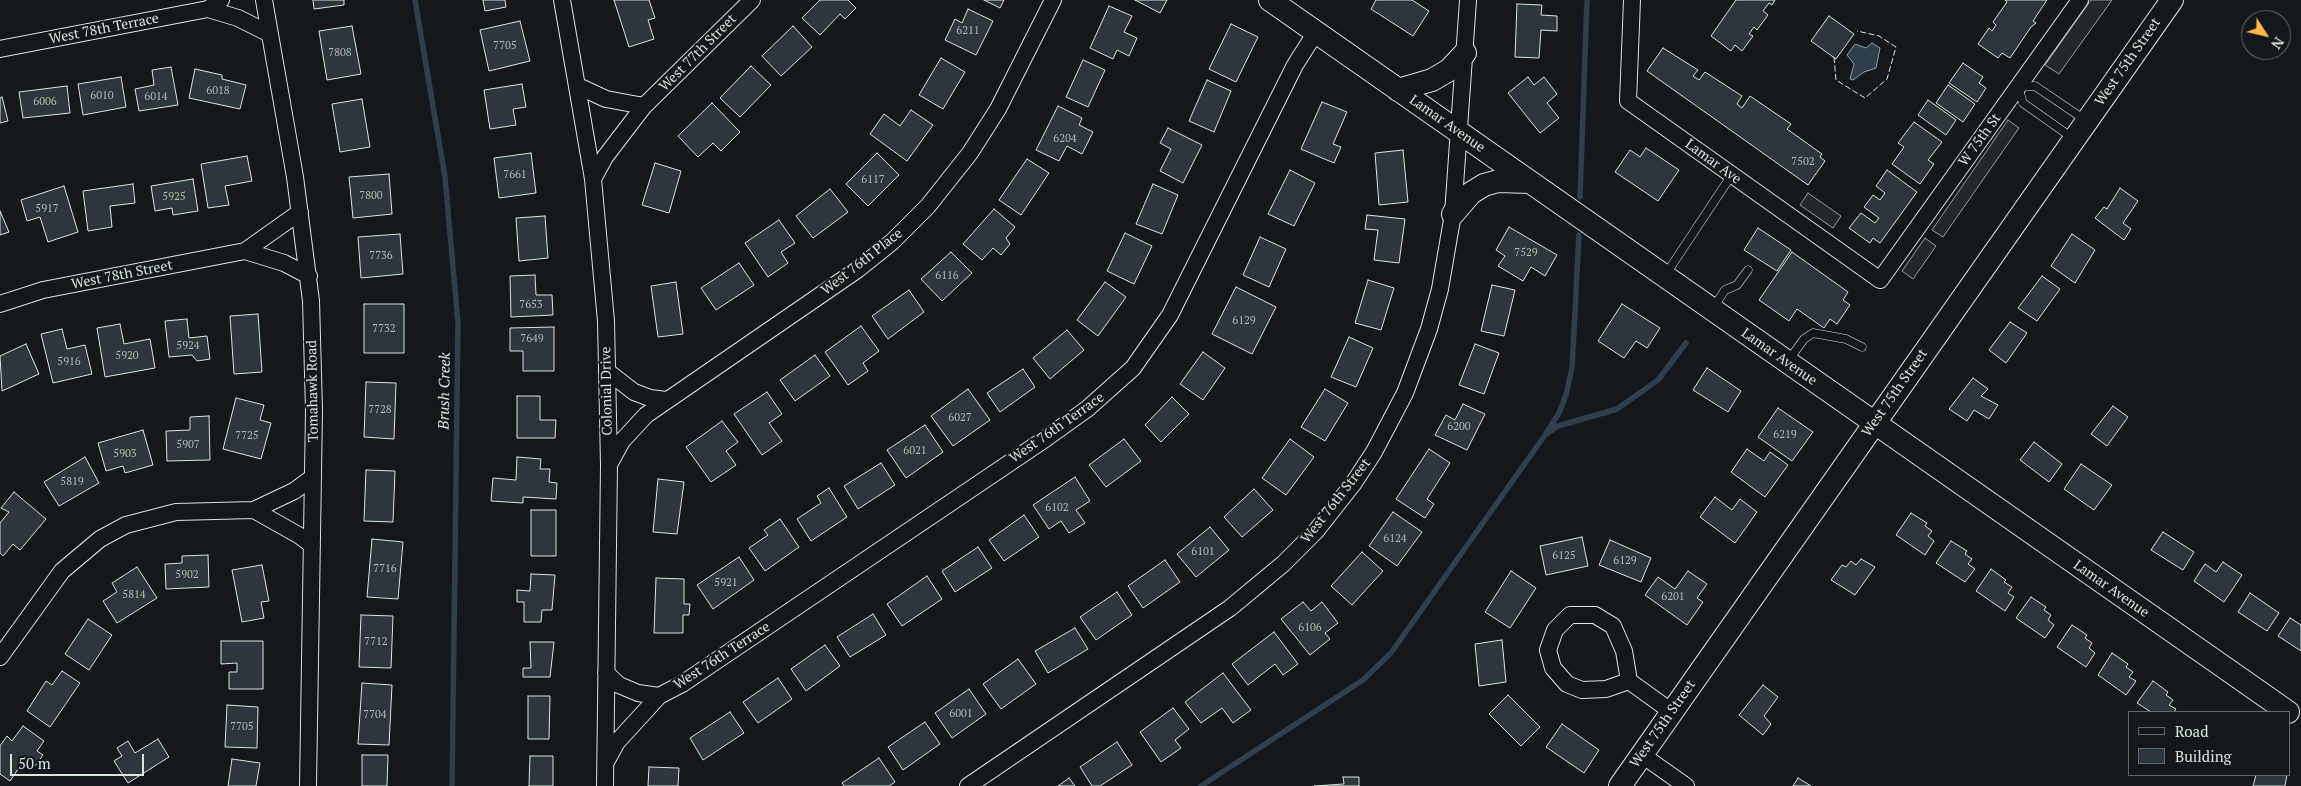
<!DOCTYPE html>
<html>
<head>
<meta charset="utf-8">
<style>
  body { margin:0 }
  #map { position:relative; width:2301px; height:786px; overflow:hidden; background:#14181c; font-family:"PT Serif",serif }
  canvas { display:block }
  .legend { position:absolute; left:2128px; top:711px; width:162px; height:65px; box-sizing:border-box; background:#14181c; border:1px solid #626a69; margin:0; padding:6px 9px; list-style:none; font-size:15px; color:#d8e6dc }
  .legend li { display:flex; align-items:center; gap:10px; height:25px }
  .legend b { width:25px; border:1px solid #626a69 }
  .north { position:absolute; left:2241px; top:10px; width:50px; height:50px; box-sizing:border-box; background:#14181c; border:1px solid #626a69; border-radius:50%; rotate:125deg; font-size:14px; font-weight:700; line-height:20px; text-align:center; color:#d8e6dc }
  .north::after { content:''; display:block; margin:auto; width:18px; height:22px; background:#ffb74d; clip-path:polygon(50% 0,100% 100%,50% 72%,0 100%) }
  .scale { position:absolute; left:10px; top:754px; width:134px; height:22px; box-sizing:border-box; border:2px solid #d8e6dc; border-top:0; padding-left:6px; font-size:15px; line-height:18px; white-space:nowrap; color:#d8e6dc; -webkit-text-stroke:4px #14181c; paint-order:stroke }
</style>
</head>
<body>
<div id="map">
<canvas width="2301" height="786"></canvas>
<ul class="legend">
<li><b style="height:6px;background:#14181c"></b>Road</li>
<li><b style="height:14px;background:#2c363c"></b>Building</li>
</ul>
<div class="north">N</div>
<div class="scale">50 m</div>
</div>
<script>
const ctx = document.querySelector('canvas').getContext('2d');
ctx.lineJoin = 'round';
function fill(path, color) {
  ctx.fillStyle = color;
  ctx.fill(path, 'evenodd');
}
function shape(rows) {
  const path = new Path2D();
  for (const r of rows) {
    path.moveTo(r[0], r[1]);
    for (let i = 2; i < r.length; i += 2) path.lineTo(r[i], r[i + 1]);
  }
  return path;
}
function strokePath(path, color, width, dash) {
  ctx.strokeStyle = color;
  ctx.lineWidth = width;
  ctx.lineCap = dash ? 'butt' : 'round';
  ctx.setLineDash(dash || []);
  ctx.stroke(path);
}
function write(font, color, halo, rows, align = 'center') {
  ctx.font = font + ' "PT Serif",serif';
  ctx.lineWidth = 4;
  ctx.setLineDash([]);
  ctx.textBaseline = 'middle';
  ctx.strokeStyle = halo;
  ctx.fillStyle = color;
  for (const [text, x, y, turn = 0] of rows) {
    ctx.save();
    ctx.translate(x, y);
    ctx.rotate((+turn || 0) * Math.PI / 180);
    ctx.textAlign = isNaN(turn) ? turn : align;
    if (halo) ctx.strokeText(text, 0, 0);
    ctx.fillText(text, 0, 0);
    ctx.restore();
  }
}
const parking = shape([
  [2091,0,2112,0,2059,74,2045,65,2091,0],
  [2008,120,2019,128,1943,237,1932,230,2008,120],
  [1808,193,1841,216,1833,228,1800,205,1808,193],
  [1925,238,1936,246,1913,279,1902,271,1925,238]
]);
const water = shape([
  [1872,43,1880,48,1876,68,1864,72,1853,80,1850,79,1854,64,1847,55,1855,44,1866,48,1872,43]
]);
const stream = shape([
  [415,0,445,177,458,323,452,786],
  [1580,197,1587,0],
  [1548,433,1558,426,1617,409,1658,380,1686,343],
  [1201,786,1363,680,1391,653,1545,435,1559,413,1566,395,1572,368,1579,235]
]);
const building = shape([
  [313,0,344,0,344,5,314,9,313,0],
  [483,0,505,0,506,7,485,11,483,0],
  [614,0,649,0,655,18,648,20,654,39,629,47,614,0],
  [820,0,848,0,856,8,845,19,840,14,820,35,802,18,820,0],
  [984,0,1004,0,1000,8,984,0],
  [1135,0,1167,0,1160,13,1135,0],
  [1376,0,1412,0,1429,11,1413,36,1371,9,1376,0],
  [1736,0,1775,0,1772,5,1769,3,1763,11,1768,15,1757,30,1754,27,1749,34,1753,36,1742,51,1735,45,1731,51,1711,36,1736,0],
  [2005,0,2047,0,2033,21,2036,23,2031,27,2010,58,2002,53,1998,58,1978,44,1989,28,1992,31,1996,25,1993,22,2007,2,2005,0],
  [1517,4,1542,5,1541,15,1557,16,1557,31,1541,30,1539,58,1515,57,1517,4],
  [1109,6,1132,16,1124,32,1137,38,1129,56,1117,50,1113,59,1090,48,1109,6],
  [968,9,993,21,976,55,945,40,955,19,962,23,968,9],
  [1829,16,1854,34,1836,59,1811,41,1829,16],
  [520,21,530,61,489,71,480,30,520,21],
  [1231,24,1258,37,1236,82,1209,69,1231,24],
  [352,26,361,74,327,80,319,31,352,26],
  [793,26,812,47,781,76,762,56,793,26],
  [1663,48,1698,70,1693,76,1699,80,1705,72,1742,96,1737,104,1742,108,1750,96,1791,124,1787,129,1822,154,1820,157,1825,161,1808,185,1647,71,1663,48],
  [941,58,965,72,943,109,919,95,941,58],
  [1083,60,1105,70,1088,107,1066,97,1083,60],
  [1963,63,1983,77,1979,83,1986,88,1977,102,1949,83,1963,63],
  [751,66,771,85,740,117,720,98,751,66],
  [171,67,178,105,139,111,135,89,154,85,152,70,171,67],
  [195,69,222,75,222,79,246,85,240,109,189,98,195,69],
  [121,77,126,107,83,115,78,84,121,77],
  [1528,77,1534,85,1544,77,1557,94,1547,103,1559,118,1540,133,1508,93,1528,77],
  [1207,80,1231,91,1214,132,1189,121,1207,80],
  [522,84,526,107,513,109,516,125,490,129,484,90,522,84],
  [1948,85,1975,104,1963,122,1936,103,1948,85],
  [67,86,70,113,23,118,19,92,67,86],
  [2,97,8,121,0,123,0,98,2,97],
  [362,99,370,147,340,152,332,104,362,99],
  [1928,100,1956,120,1946,135,1918,115,1928,100],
  [1322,102,1347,112,1333,144,1341,147,1334,163,1301,149,1322,102],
  [712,103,740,132,721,151,713,143,698,157,678,136,712,103],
  [1058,106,1082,118,1079,125,1093,132,1082,154,1067,146,1059,161,1036,150,1058,106],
  [911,110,933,125,907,161,870,134,884,114,900,126,911,110],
  [1914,122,1942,142,1928,160,1934,164,1920,184,1892,164,1904,147,1898,143,1914,122],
  [1168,128,1202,145,1183,183,1160,171,1171,149,1160,143,1168,128],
  [1646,148,1679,170,1658,201,1615,172,1630,150,1640,157,1646,148],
  [1403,150,1408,202,1379,205,1375,153,1403,150],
  [531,153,536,193,499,198,494,158,531,153],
  [877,153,899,175,868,206,846,184,877,153],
  [247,156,252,181,225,186,229,205,208,208,201,164,247,156],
  [1027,159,1049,173,1021,215,999,200,1027,159],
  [655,163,681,171,669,213,642,205,655,163],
  [1290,170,1315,183,1294,226,1268,214,1290,170],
  [1887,170,1917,192,1880,243,1873,238,1870,243,1849,228,1861,213,1875,223,1879,218,1864,207,1873,195,1880,200,1885,193,1876,186,1887,170],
  [389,174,392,214,353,218,349,177,389,174],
  [193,179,198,211,173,215,172,208,155,211,151,186,193,179],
  [133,184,135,203,110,206,112,227,88,231,83,191,133,184],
  [1153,184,1178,195,1162,234,1136,224,1153,184],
  [64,186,78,232,48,242,40,217,27,221,21,200,64,186],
  [2120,188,2138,201,2123,223,2131,229,2124,240,2095,218,2104,207,2107,209,2120,188],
  [830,189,848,212,813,238,796,216,830,189],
  [994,209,1015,227,1006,238,1010,244,1001,255,993,248,982,260,963,244,994,209],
  [0,211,9,232,0,235,0,211],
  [1367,215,1405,219,1399,263,1374,260,1378,230,1365,229,1367,215],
  [545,216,548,258,519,261,516,218,545,216],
  [779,220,795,243,781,252,788,263,768,277,745,243,779,220],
  [1509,227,1557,255,1545,276,1531,267,1523,281,1498,266,1505,256,1496,250,1509,227],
  [1758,228,1791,250,1777,271,1744,250,1758,228],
  [1125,233,1152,246,1134,284,1107,271,1125,233],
  [400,234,403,274,361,278,358,237,400,234],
  [2072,234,2095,250,2075,283,2051,266,2072,234],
  [1260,237,1286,249,1269,287,1243,275,1260,237],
  [951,252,972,273,942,301,921,279,951,252],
  [1792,252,1848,292,1843,300,1850,305,1837,324,1830,319,1824,328,1797,309,1789,321,1759,300,1792,252],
  [739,263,754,285,716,310,701,288,739,263],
  [535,275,536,295,552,295,553,315,511,317,510,276,535,275],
  [2042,276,2060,289,2037,321,2018,308,2042,276],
  [1368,280,1394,288,1381,330,1355,323,1368,280],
  [676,282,683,334,658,337,651,286,676,282],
  [1105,282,1126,297,1098,336,1077,320,1105,282],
  [1492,285,1515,290,1504,336,1481,331,1492,285],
  [1236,287,1276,307,1252,354,1212,334,1236,287],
  [909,290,924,312,888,339,872,316,909,290],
  [364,304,404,304,404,353,364,353,364,304],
  [1622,304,1660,328,1647,348,1636,341,1624,358,1598,341,1622,304],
  [258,314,262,372,234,374,230,316,258,314],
  [187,319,189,338,207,336,210,359,197,361,192,355,169,357,165,321,187,319],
  [2010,322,2027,333,2006,363,1989,350,2010,322],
  [120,324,124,344,150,339,155,368,105,377,97,328,120,324],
  [861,326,879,351,863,363,868,371,848,385,825,352,861,326],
  [554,327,554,371,523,371,523,351,510,351,510,328,554,327],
  [62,329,67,349,85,345,92,374,53,383,41,334,62,329],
  [1067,330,1084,350,1050,379,1033,358,1067,330],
  [1349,337,1373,348,1356,387,1331,377,1349,337],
  [26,344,39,374,2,391,0,356,26,344],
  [1475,344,1499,353,1484,394,1459,385,1475,344],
  [1203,352,1225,368,1203,400,1180,384,1203,352],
  [815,355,830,376,795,401,780,380,815,355],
  [1707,368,1741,391,1728,412,1693,390,1707,368],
  [1023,369,1035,387,1000,412,987,393,1023,369],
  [1973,378,1988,389,1981,396,1998,405,1989,419,1974,410,1967,421,1949,409,1973,378],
  [366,382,396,383,394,439,364,437,366,382],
  [968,389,990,420,953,446,931,416,968,389],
  [1325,389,1348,403,1325,441,1301,427,1325,389],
  [767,392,782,414,769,423,782,441,762,455,734,414,767,392],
  [517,396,540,396,540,420,556,420,555,438,517,438,517,396],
  [1172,397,1189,414,1161,442,1145,425,1172,397],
  [236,398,264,405,260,420,271,423,261,459,223,449,236,398],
  [1463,404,1485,414,1467,450,1435,435,1446,415,1455,420,1463,404],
  [2113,406,2128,417,2107,446,2091,434,2113,406],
  [1778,408,1813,432,1792,461,1758,437,1778,408],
  [209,416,210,460,167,461,166,431,190,430,190,417,209,416],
  [722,421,738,442,726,451,736,465,711,482,686,447,722,421],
  [925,425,943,452,906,478,887,450,925,425],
  [143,430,153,465,125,473,123,466,106,471,98,443,143,430],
  [1124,439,1141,461,1106,487,1089,465,1124,439],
  [1290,439,1314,457,1286,495,1262,478,1290,439],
  [2034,442,2062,464,2049,482,2020,460,2034,442],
  [1429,449,1450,463,1427,499,1434,504,1425,518,1396,499,1429,449],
  [1747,449,1764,461,1770,452,1788,465,1765,497,1731,472,1747,449],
  [85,457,99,483,59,506,44,482,85,457],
  [517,457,541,459,540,469,550,469,549,482,557,483,556,499,523,497,523,503,491,501,493,478,516,480,517,457],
  [881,463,895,485,858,509,844,486,881,463],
  [2081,464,2112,485,2094,510,2064,489,2081,464],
  [366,470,395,471,393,522,364,521,366,470],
  [1075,477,1090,501,1076,510,1085,523,1069,533,1061,521,1049,529,1033,505,1075,477],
  [658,479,684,482,677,534,653,532,658,479],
  [829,488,847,517,811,541,797,519,821,503,817,496,829,488],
  [1254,489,1273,510,1242,537,1224,517,1254,489],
  [14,492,46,519,20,550,13,544,3,556,0,553,0,523,9,512,1,508,14,492],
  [1715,497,1732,510,1740,499,1757,512,1735,543,1700,517,1715,497],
  [531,510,556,510,556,556,531,556,531,510],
  [1393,512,1422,532,1397,566,1369,546,1393,512],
  [1911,513,1927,523,1925,526,1932,531,1928,536,1934,541,1925,555,1896,535,1911,513],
  [1024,515,1039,537,1004,561,989,540,1024,515],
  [780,519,799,547,765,571,749,548,768,535,764,530,780,519],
  [1210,527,1229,550,1196,577,1177,554,1210,527],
  [2163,532,2194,552,2183,570,2151,550,2163,532],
  [1582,537,1588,566,1546,575,1540,546,1582,537],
  [372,539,403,542,398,599,367,597,372,539],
  [1610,540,1651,558,1641,582,1599,565,1610,540],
  [1951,541,1967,551,1965,554,1972,559,1968,564,1975,569,1965,582,1936,563,1951,541],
  [978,547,992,568,955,592,942,571,978,547],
  [1362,552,1383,571,1352,605,1331,586,1362,552],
  [208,555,209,587,166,589,165,564,182,563,182,556,208,555],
  [739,557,754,580,713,609,697,585,739,557],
  [1861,559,1875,567,1855,595,1831,580,1842,565,1846,567,1851,561,1856,565,1861,559],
  [1165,560,1180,582,1143,608,1128,586,1165,560],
  [2223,562,2242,575,2224,602,2194,581,2205,564,2216,572,2223,562],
  [262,565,269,601,261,602,264,618,242,622,232,570,262,565],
  [137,567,157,598,117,623,103,601,117,592,112,583,137,567],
  [1991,569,2006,580,2004,582,2012,587,2008,593,2014,597,2005,611,1976,591,1991,569],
  [1511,571,1536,588,1510,628,1485,612,1511,571],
  [1688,571,1707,584,1697,598,1703,602,1687,625,1645,595,1658,577,1675,589,1688,571],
  [531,574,555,575,552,610,542,610,541,622,524,622,524,602,517,602,517,590,530,591,531,574],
  [927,576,942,599,902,626,887,604,927,576],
  [656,578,684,579,684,604,690,604,689,615,683,615,683,633,654,633,656,578],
  [1117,592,1132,615,1096,640,1080,617,1117,592],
  [2250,593,2279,613,2267,631,2238,612,2250,593],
  [2031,597,2046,607,2044,610,2051,615,2048,620,2054,625,2045,638,2016,618,2031,597],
  [1303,602,1311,611,1322,602,1338,623,1325,633,1330,639,1310,655,1281,619,1303,602],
  [873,614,886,635,850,657,837,637,873,614],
  [361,615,393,616,391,668,359,667,361,615],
  [2290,618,2301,625,2301,651,2278,636,2290,618],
  [88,619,112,635,89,670,65,654,88,619],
  [2072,625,2087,635,2085,638,2092,643,2089,648,2095,653,2086,667,2057,647,2072,625],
  [1075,628,1088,649,1048,673,1035,651,1075,628],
  [1274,632,1298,664,1283,675,1275,664,1248,685,1232,664,1274,632],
  [1502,640,1506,682,1479,686,1475,644,1502,640],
  [221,641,263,641,263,689,229,689,229,672,237,672,237,663,221,664,221,641],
  [530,642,554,642,550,677,523,677,523,668,531,668,530,642],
  [825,645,840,666,806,691,791,669,825,645],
  [2112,653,2128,664,2126,667,2133,672,2129,677,2136,681,2126,695,2098,675,2112,653],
  [1018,659,1036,684,1001,709,983,684,1018,659],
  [62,671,80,683,50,727,27,711,46,681,52,685,62,671],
  [1223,673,1251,710,1233,723,1222,708,1201,723,1185,702,1223,673],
  [778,678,792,699,758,723,743,702,778,678],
  [2153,681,2168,692,2166,695,2173,700,2169,705,2176,709,2174,712,2151,712,2137,703,2153,681],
  [362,683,392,685,389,745,358,744,362,683],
  [1763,685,1778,697,1764,716,1771,724,1763,735,1739,715,1763,685],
  [969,689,986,714,952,738,935,713,969,689],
  [1508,695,1540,727,1521,746,1489,714,1508,695],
  [528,696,550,696,549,739,528,739,528,696],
  [227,705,258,707,257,748,225,747,227,705],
  [1173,708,1189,729,1175,740,1181,748,1161,762,1140,732,1173,708],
  [730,712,744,733,703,760,690,738,730,712],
  [925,722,940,744,903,770,888,747,925,722],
  [1562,724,1599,750,1584,773,1546,747,1562,724],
  [23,726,44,741,37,751,43,755,35,766,25,759,10,781,0,774,0,746,7,736,12,741,23,726],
  [158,739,169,757,128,783,114,761,122,756,117,748,128,741,135,753,158,739],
  [1117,742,1132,765,1100,786,1092,786,1080,767,1117,742],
  [362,755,388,755,387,786,362,786,362,755],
  [530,756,553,756,553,786,529,786,530,756],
  [879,758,895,782,889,786,844,786,842,783,879,758],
  [232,759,260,763,256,786,228,786,232,759],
  [649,767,679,768,678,786,648,786,649,767],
  [2256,775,2287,775,2285,786,2253,786,2256,775],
  [1343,777,1359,777,1359,786,1314,786,1344,784,1343,777],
  [1069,778,1075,786,1058,786,1069,778],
  [1798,778,1811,786,1793,786,1798,778]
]);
const lane = shape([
  [2074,139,2023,103,2018,87,2035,86,2085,120],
  [1666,274,1731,176],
  [1713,308,1725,290,1737,285,1748,270],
  [1788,361,1804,339,1813,333,1846,339,1862,347]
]);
const street = shape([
  [264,0,295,177,311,301,314,410,308,786],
  [562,0,593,179,606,321,609,465,605,786],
  [1632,0,1628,101,1880,280,2080,0],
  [208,9,238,18,270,34],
  [0,49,208,9,221,0],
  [578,86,606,99,644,106],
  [593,179,605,157,644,106,752,0],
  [245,251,284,263,309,276],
  [0,304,43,290,245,251,300,212],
  [607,371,634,392,650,398,666,400],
  [610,463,622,441,646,415,857,270,892,242,928,206,970,153,998,109,1053,0],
  [254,510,300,536,312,545],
  [1570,615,1595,615,1613,626,1624,651,1629,681,1606,689,1582,690,1567,684,1553,668,1548,650,1555,630,1570,615],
  [0,657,62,571,100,539,126,525,176,512,254,510,294,491,313,477],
  [606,673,619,685,638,693,659,696],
  [1629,681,1672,712],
  [1642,755,1686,786],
  [606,762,617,742,659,696,682,684,1045,439,1087,409,1133,368,1170,315,1295,65,1316,32],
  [968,786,1230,608,1283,564,1316,531,1353,484,1374,452,1405,393,1429,329,1440,289,1453,214,1468,0]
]);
const secondary = shape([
  [1270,0,2288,712],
  [1398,90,1432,80,1449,70,1465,53],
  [1453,214,1471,193,1484,185,1498,181,1530,182],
  [1620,786,2172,0]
]);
const fence = shape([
  [1834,57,1836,80,1865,98,1887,79,1896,47,1879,36,1857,31]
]);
const numberNames = [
  ["6211",968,31],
  ["7705",505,46],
  ["7808",340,53],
  ["6018",218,91],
  ["6010",102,96],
  ["6014",156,97],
  ["6006",45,102],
  ["6204",1065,139],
  ["7502",1803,162],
  ["7661",515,175],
  ["6117",873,180],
  ["7800",371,196],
  ["5925",174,197],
  ["5917",47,209],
  ["7529",1526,253],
  ["7736",381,256],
  ["6116",947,276],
  ["7653",531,305],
  ["6129",1244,321],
  ["7732",384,329],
  ["7649",532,339],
  ["5924",188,346],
  ["5920",127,356],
  ["5916",69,362],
  ["7728",380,410],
  ["6027",960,418],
  ["6200",1459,427],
  ["6219",1785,435],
  ["7725",247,436],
  ["5907",188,445],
  ["6021",915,451],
  ["5903",125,454],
  ["5819",72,482],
  ["6102",1057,508],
  ["6124",1395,539],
  ["6101",1203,552],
  ["6125",1564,556],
  ["6129",1625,561],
  ["7716",385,569],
  ["5902",187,575],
  ["5921",726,583],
  ["5814",134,595],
  ["6201",1673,597],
  ["6106",1310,628],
  ["7712",376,642],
  ["6001",961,714],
  ["7704",375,715],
  ["7705",242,727]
];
const streetNames = [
  ["West 78th Terrace",104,29,-11],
  ["West 77th Street",698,53,-45],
  ["West 75th Street",2128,62,-55],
  ["Lamar Avenue",1447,124,35],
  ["W 75th St",1980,140,-54],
  ["Lamar Ave",1713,162,36],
  ["West 76th Place",862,262,-38],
  ["West 78th Street",122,275,-11],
  ["Lamar Avenue",1779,357,35],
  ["Tomahawk Road",313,391,-91],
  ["Colonial Drive",607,391,-91],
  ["West 75th Street",1895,393,-55],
  ["West 76th Terrace",1057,428,-35],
  ["West 76th Street",1336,501,-52],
  ["Lamar Avenue",2111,589,35],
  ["West 76th Terrace",722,656,-33],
  ["West 75th Street",1663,724,-55]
];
const waterNames = [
  ["Brush Creek",445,391,-89]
];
fill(parking, '#24282b');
strokePath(parking, '#939e99', 1);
fill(water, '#2f3f4d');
strokePath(water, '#939e99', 1);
strokePath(stream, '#2f3f4d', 5.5);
fill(building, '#2c363c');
strokePath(building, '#d8e6dc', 1);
strokePath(lane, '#d8e6dc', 9);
strokePath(street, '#d8e6dc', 18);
strokePath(secondary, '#d8e6dc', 24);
strokePath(lane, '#14181c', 8);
strokePath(street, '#14181c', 16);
strokePath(secondary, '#14181c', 22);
strokePath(fence, '#d8e6dc', 1, [6, 2.5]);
write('11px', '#adbab4', null, numberNames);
write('14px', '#d8e6dc', '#14181c', streetNames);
write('italic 15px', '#d8e6dc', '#14181c', waterNames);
</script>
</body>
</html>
